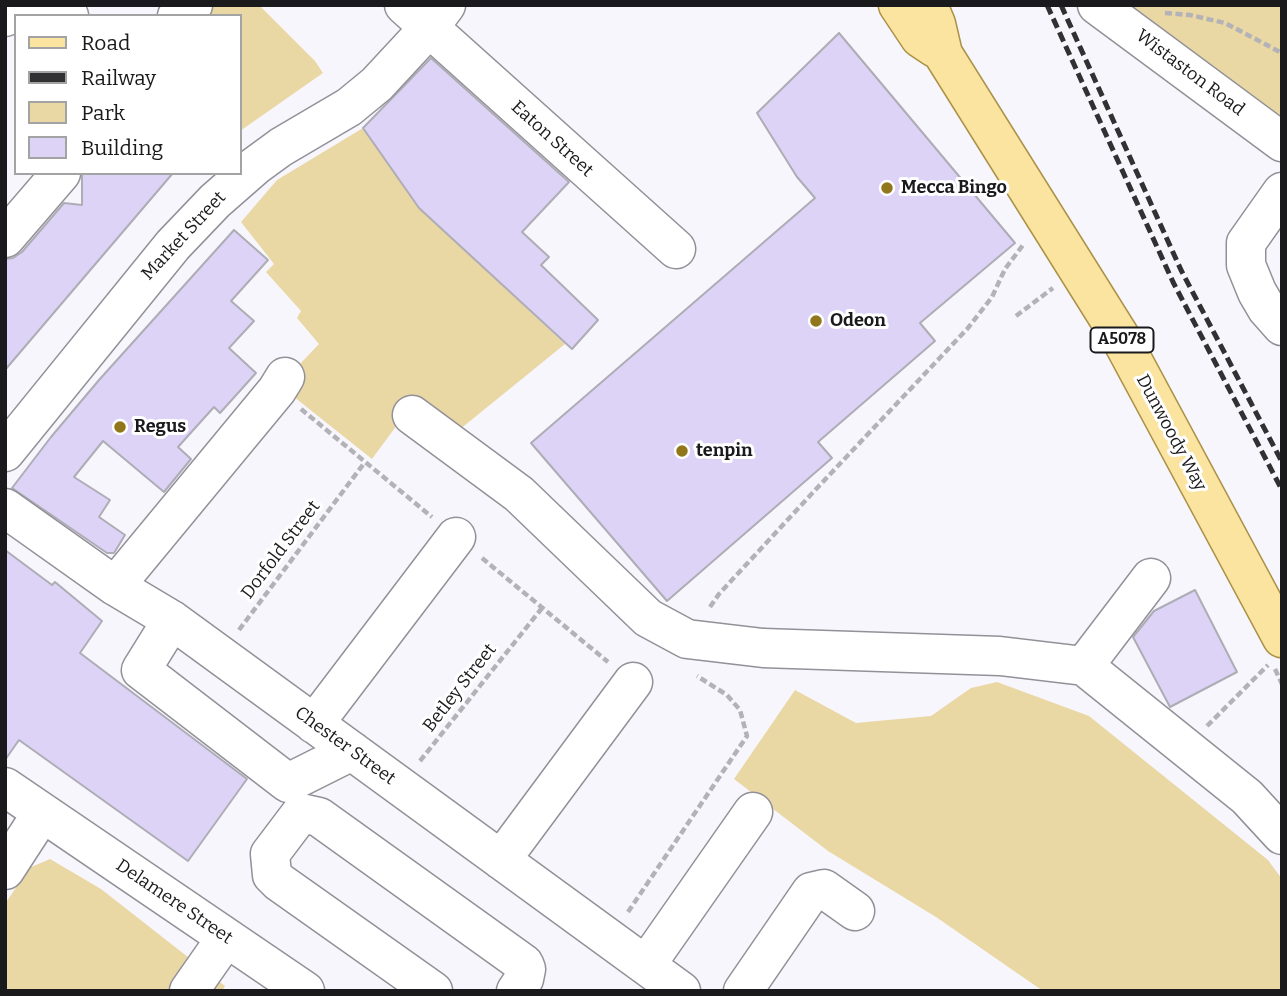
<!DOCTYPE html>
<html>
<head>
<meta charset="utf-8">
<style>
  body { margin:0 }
  #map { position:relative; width:1287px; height:996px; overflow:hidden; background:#f8f6fd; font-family:Bitter,serif }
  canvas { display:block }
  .frame { position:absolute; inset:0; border:7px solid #1a1a1c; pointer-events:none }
  .legend { position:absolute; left:14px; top:14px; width:228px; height:161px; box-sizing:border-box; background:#fff; border:2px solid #a3a3a4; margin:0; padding:9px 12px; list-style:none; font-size:21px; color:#1a1a1c }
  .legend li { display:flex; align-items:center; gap:14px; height:35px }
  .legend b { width:35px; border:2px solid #a3a3a4 }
</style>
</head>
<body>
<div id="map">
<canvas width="1287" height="996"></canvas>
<div class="frame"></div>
<ul class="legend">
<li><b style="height:9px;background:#fbe49f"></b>Road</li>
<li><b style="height:9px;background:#313133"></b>Railway</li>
<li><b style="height:19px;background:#e9d7a4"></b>Park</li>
<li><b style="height:19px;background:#ddd3f7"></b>Building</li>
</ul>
</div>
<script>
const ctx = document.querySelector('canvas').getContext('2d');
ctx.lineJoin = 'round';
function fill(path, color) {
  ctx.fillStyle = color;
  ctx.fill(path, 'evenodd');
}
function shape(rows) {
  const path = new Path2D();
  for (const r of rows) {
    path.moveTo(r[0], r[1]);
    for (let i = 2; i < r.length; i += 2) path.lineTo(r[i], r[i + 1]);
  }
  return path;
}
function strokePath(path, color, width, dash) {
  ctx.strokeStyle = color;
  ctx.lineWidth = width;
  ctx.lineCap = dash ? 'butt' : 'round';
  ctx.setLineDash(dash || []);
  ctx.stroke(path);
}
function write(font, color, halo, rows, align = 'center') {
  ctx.font = font + ' Bitter,serif';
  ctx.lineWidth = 6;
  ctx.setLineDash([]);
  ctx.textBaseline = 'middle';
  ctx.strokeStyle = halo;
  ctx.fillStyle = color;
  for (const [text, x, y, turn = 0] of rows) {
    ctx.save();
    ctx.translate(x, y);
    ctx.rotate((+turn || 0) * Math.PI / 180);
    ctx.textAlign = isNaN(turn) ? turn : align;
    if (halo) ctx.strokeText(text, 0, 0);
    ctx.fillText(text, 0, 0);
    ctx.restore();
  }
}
const green = shape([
  [216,5,259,5,315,61,323,73,240,131,240,16,199,16],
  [1112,5,1282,5,1282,142],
  [363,128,419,208,565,344,459,430,414,402,372,459,284,389,298,366,319,344,297,318,301,311,266,272,274,264,241,222,277,180],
  [997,682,1089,716,1268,860,1282,879,1282,991,1043,991,936,917,828,851,734,779,795,690,856,723,931,716,971,688],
  [50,859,101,889,225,986,222,991,5,991,5,904,29,868]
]);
const building = shape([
  [839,33,1015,243,920,323,935,341,818,442,832,458,667,601,531,443,815,198,797,177,757,113,839,33],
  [431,58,569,182,522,232,549,257,541,265,598,320,572,349,419,208,363,128,431,58],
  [82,173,173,173,5,370,5,259,13,258,22,252,64,203,82,205,82,173],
  [234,230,268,260,231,301,254,321,229,348,256,373,220,413,214,407,178,447,191,459,164,492,103,441,74,477,110,500,99,517,125,535,114,553,107,553,12,488,51,437,99,380,234,230],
  [5,550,52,585,55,582,102,621,80,653,247,779,188,861,19,740,5,760,5,550],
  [1195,590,1237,672,1170,707,1133,637,1154,611,1195,590]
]);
const path = shape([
  [1165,13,1190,15,1225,23,1282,53],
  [1016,316,1053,288],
  [301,409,432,517],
  [482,558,608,662],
  [710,607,719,594,818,487,968,328,992,297,1005,269,1023,245],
  [239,630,365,462],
  [1275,669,1282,684],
  [1207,726,1268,665],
  [420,761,542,608],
  [628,912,747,736,740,710,727,695,697,676]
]);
const minor = shape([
  [47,5,69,16],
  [404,5,676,249],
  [1097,5,1282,142],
  [177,16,193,5],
  [5,17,16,5],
  [1282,192,1246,243,1246,265,1257,292,1267,309,1282,326],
  [5,238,61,173],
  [412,415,519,494,648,618,687,639,763,648,1000,656,1084,666,1247,797,1282,835],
  [5,452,173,245,215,201,255,166,281,147,349,107,377,84,428,29,446,5],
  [5,508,115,586,172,620,681,991],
  [115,586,277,390,285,377],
  [172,620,141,670,288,783,352,751],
  [1084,666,1151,578],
  [314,724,456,537],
  [5,787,305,991],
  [501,860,633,682],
  [5,870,42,813],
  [646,965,753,812],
  [189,991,226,938],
  [433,991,279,882,272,875,270,854,301,813,319,817,524,964,526,969,524,979,516,991],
  [743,991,811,892,824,889,855,911]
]);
const major = shape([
  [898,5,920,38,935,48],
  [928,5,936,24,943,54,1119,335,1282,638]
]);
const rail = shape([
  [1047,5,1173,282,1282,490],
  [1061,5,1181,270,1282,462]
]);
const markers = [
  [887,188,7,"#92761c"],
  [816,321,7,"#92761c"],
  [120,427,7,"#92761c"],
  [682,451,7,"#92761c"]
];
const shields = [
  [1122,340,63]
];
const shieldNames = [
  ["A5078",1122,340]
];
const streetNames = [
  ["Wistaston Road",1190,73,37],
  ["Eaton Street",552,139,42],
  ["Market Street",184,236,-47],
  ["Dunwoody Way",1171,433,62],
  ["Dorfold Street",281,550,-53],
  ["Betley Street",460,688,-52],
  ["Chester Street",345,746,36],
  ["Delamere Street",174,902,34]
];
const poiNames = [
  ["Mecca Bingo",901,188],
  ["Odeon",830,321],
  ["Regus",134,427],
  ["tenpin",696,451]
];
fill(green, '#e9d7a4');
fill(building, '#ddd3f7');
strokePath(building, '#aeacb4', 2);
strokePath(minor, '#929198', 41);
strokePath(major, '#ab9248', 41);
strokePath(path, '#b3b2b7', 4.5, [7, 3.5]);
strokePath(minor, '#fff', 38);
strokePath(major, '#fbe49f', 38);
strokePath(rail, '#313133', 5, [10, 5]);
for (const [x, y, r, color] of markers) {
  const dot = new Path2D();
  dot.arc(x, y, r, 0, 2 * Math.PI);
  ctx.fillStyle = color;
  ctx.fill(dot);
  strokePath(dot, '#fff', 2.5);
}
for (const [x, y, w] of shields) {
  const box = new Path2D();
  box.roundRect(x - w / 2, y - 12.5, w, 25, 5);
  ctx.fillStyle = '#fff';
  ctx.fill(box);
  strokePath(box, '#1a1a1c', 2);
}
write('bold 16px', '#1a1a1c', null, shieldNames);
write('18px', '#1a1a1c', '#fff', streetNames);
write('bold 18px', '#1a1a1c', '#fff', poiNames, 'left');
</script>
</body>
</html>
